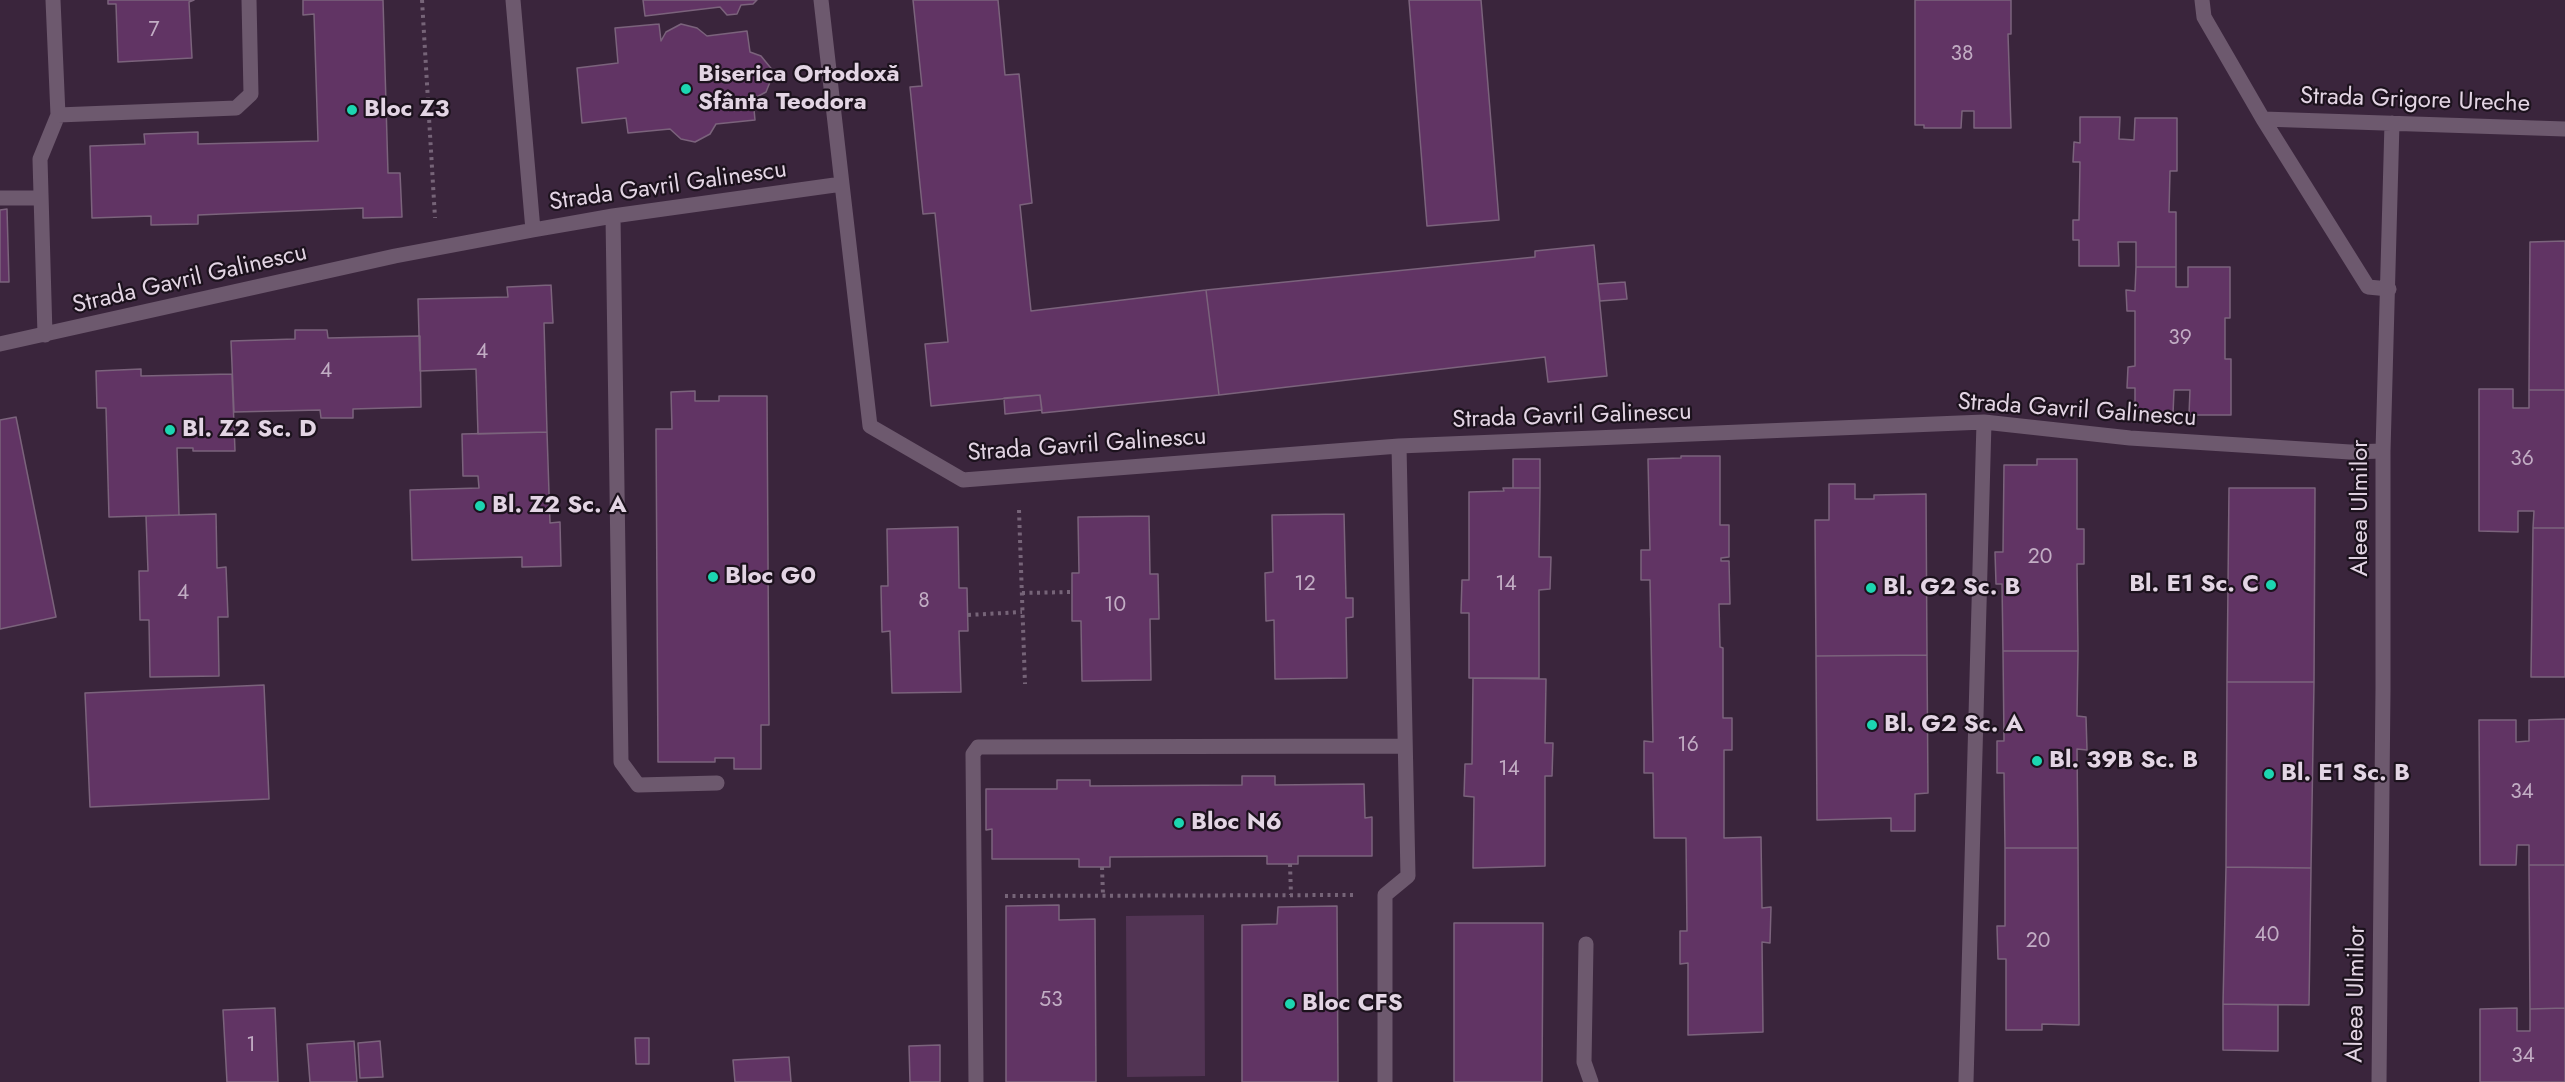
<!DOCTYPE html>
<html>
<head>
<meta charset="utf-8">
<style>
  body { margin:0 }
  canvas { display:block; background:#3a253c }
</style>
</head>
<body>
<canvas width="2565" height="1082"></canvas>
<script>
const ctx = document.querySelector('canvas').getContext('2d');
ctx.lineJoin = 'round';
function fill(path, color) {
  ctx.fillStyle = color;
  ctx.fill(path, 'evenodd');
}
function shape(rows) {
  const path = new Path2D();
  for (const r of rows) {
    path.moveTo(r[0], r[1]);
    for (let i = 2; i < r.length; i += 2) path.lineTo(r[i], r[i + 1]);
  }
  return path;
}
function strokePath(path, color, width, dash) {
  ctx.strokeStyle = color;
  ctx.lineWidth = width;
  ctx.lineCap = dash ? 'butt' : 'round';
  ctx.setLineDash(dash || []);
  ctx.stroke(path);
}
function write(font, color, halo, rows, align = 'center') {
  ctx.font = font + ' Jost,sans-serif';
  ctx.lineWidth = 4.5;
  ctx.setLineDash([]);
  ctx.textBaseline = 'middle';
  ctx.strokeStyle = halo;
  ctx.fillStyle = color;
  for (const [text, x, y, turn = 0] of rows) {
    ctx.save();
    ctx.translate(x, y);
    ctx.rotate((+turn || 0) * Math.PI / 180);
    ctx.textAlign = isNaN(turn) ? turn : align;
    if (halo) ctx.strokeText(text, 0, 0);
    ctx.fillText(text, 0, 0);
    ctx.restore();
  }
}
const green = shape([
  [1204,915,1205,1076,1127,1077,1126,916]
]);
const building = shape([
  [108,0,194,0,189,2,192,58,118,62,116,4,108,4,108,0],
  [303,0,383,0,388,173,400,173,402,217,363,218,363,208,198,215,198,224,151,225,151,216,92,218,90,146,145,144,144,134,198,132,198,144,318,141,314,14,303,15,303,0],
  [643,0,757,0,753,4,741,5,737,14,727,15,720,7,645,16,643,0],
  [913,0,998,0,1005,75,1019,74,1032,203,1020,205,1031,311,1206,290,1219,395,1042,413,1040,395,931,406,925,344,948,342,935,213,923,214,910,87,922,86,913,0],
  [1409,0,1481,0,1499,220,1427,226,1409,0],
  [1915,0,2011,0,2011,34,2008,34,2011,128,1974,128,1974,111,1962,111,1961,128,1924,128,1924,125,1915,125,1915,0],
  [659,24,661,41,666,32,681,24,697,28,707,36,747,31,750,52,761,56,774,72,766,92,753,99,755,120,716,124,710,134,695,142,681,139,670,129,628,133,626,118,582,123,577,68,618,63,615,28,659,24],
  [2080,117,2120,117,2119,139,2134,140,2135,118,2177,118,2177,171,2170,171,2169,212,2176,212,2176,267,2136,267,2136,242,2118,242,2119,266,2079,266,2079,240,2073,240,2073,220,2079,220,2080,162,2073,162,2074,142,2080,143,2080,117],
  [7,209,9,282,0,282,0,210,7,209],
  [2565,241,2565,390,2529,390,2530,242,2565,241],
  [1594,245,1607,376,1548,382,1545,357,1219,395,1206,290,1535,257,1535,251,1594,245],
  [2136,267,2176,267,2176,287,2188,287,2188,267,2230,267,2230,318,2225,318,2225,359,2231,359,2231,415,2189,415,2190,390,2174,390,2173,414,2135,415,2135,388,2127,388,2128,367,2135,366,2135,311,2127,311,2126,290,2135,291,2136,267],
  [1625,282,1627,299,1600,301,1598,284,1625,282],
  [551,285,553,323,544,323,547,432,478,434,476,369,420,371,418,299,508,297,507,287,551,285],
  [295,330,327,330,328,338,420,336,421,407,353,409,353,418,321,418,320,410,234,412,231,341,295,339,295,330],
  [141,369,141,376,232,374,235,451,193,451,193,448,177,448,179,515,109,517,106,408,97,408,96,371,141,369],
  [2479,389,2513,389,2513,408,2529,408,2529,390,2565,390,2565,528,2533,528,2534,511,2518,511,2518,532,2479,531,2479,389],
  [695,391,695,401,719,401,719,396,767,396,769,725,761,725,761,769,734,769,734,758,715,758,715,762,658,762,656,429,672,429,671,392,695,391],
  [1040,395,1042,410,1005,414,1004,398,1040,395],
  [16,417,56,617,0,629,0,420,16,417],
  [547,432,550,523,560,522,561,566,522,567,522,557,412,560,410,490,479,488,478,476,463,476,462,434,547,432],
  [1681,456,1720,456,1720,525,1729,525,1729,557,1721,558,1721,561,1729,561,1730,604,1719,604,1720,647,1723,648,1723,718,1732,718,1732,750,1724,750,1724,838,1761,837,1762,908,1771,907,1770,943,1762,942,1763,1032,1688,1035,1688,963,1680,964,1680,931,1687,931,1686,838,1654,838,1653,773,1644,773,1644,741,1653,742,1650,580,1641,580,1641,550,1650,550,1648,459,1681,458,1681,456],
  [1513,459,1540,459,1540,488,1513,488,1513,459],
  [2037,459,2077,459,2077,529,2084,529,2084,564,2077,564,2078,651,2003,651,2002,584,1996,584,1995,552,2003,552,2004,465,2037,465,2037,459],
  [1829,484,1855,484,1855,499,1874,499,1874,495,1926,494,1927,655,1816,656,1815,520,1829,520,1829,484],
  [1503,488,1540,488,1539,557,1551,557,1550,589,1539,590,1539,678,1469,678,1469,613,1461,613,1462,580,1469,580,1469,492,1504,491,1503,488],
  [2229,488,2315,488,2314,682,2227,682,2229,488],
  [216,514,217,568,226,567,228,617,218,617,219,676,150,677,149,620,140,620,139,571,148,571,146,516,216,514],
  [1344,514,1346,598,1353,598,1353,617,1346,618,1347,678,1275,679,1274,620,1266,621,1265,573,1273,572,1272,515,1344,514],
  [1149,516,1150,574,1158,574,1159,619,1150,619,1151,680,1082,681,1081,621,1072,621,1072,573,1079,573,1078,517,1149,516],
  [958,527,959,588,967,588,968,631,959,631,961,692,892,693,890,631,882,632,881,586,888,586,887,529,958,527],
  [2533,528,2565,528,2565,677,2531,677,2533,528],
  [2003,651,2078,651,2077,716,2086,717,2087,750,2077,749,2078,848,2005,848,2004,773,1997,773,1997,741,2004,741,2003,651],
  [1927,655,1928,793,1915,794,1915,831,1891,831,1891,818,1817,820,1816,656,1927,655],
  [1473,678,1546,679,1545,743,1553,743,1552,776,1545,776,1545,866,1473,868,1474,797,1464,796,1465,764,1472,764,1473,678],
  [2227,682,2314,682,2311,868,2226,867,2227,682],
  [264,685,269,799,90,807,85,693,264,685],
  [2565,719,2565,865,2529,865,2529,845,2517,845,2516,865,2480,865,2479,720,2516,720,2516,742,2529,741,2529,720,2565,719],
  [1242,776,1275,776,1275,785,1364,784,1365,818,1372,817,1372,856,1298,856,1298,864,1267,864,1267,856,1110,857,1110,867,1079,867,1079,859,992,859,992,829,986,830,986,789,1057,789,1057,780,1090,780,1090,786,1242,785,1242,776],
  [2005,848,2078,848,2079,1025,2042,1024,2042,1030,2006,1030,2006,959,1998,959,1997,926,2005,926,2005,848],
  [2529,865,2565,865,2565,1008,2530,1009,2529,865],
  [2226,867,2311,868,2309,1005,2223,1004,2226,867],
  [1059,905,1059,920,1095,919,1096,1082,1006,1082,1006,906,1059,905],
  [1337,906,1338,1082,1242,1082,1242,925,1277,924,1278,907,1337,906],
  [1454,923,1543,923,1542,1082,1454,1082,1454,923],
  [2223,1004,2278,1005,2278,1051,2223,1050,2223,1004],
  [275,1008,278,1082,227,1082,223,1010,275,1008],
  [2517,1008,2517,1031,2530,1031,2530,1009,2565,1008,2565,1082,2480,1082,2480,1009,2517,1008],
  [635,1038,649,1038,649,1064,636,1064,635,1038],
  [354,1041,357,1082,310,1082,307,1044,354,1041],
  [380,1041,383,1077,360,1078,358,1043,380,1041],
  [940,1045,940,1082,910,1082,909,1046,940,1045],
  [789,1057,791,1082,735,1082,733,1060,789,1057]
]);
const path = shape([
  [422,0,435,218],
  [1019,510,1025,684],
  [1022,593,1072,592],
  [968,615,1022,612],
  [1290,864,1291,895],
  [1102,867,1103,895],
  [1005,896,1355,895]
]);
const minor = shape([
  [513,0,533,230],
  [821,0,842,184],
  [2202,0,2204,17,2263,119,2368,287,2389,289],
  [58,115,236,108,251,94,249,0],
  [2263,119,2565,129],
  [0,198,41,198],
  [613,216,621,762,638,785,717,783],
  [45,335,40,159,58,115,53,0],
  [0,344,395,256,533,230,613,216,842,184,870,426,963,480,1399,446,1984,422,2130,438,2350,452,2383,451],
  [1586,944,1584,1062,1591,1082],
  [976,1082,973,754,978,747,1404,746],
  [1385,1082,1385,895,1408,876,1399,446],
  [1966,1082,1984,422],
  [2379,1082,2383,689,2383,451,2392,123]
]);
const markers = [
  [686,89,6,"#1cd5b1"],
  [352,110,6,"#1cd5b1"],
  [170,430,6,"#1cd5b1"],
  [480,506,6,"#1cd5b1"],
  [713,577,6,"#1cd5b1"],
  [2271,585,6,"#1cd5b1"],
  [1871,588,6,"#1cd5b1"],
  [1872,725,6,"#1cd5b1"],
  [2037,761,6,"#1cd5b1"],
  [2269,774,6,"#1cd5b1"],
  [1179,823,6,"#1cd5b1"],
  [1290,1004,6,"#1cd5b1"]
];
const numberNames = [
  ["7",154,31],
  ["38",1962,55],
  ["39",2180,339],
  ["4",482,353],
  ["4",326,372],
  ["36",2522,460],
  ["20",2040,558],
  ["12",1305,585],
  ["14",1506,585],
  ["4",183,594],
  ["8",924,602],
  ["10",1115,606],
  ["16",1688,746],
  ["14",1509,770],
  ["34",2522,793],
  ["40",2267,936],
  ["20",2038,942],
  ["53",1051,1001],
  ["1",251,1046],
  ["34",2523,1057]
];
const poiNames = [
  ["Biserica Ortodoxă",698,75],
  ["Sfânta Teodora",698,103],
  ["Bloc Z3",364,110],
  ["Bl. Z2 Sc. D",182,430],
  ["Bl. Z2 Sc. A",492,506],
  ["Bloc G0",725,577],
  ["Bl. E1 Sc. C",2259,585,"right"],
  ["Bl. G2 Sc. B",1883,588],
  ["Bl. G2 Sc. A",1884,725],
  ["Bl. 39B Sc. B",2049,761],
  ["Bl. E1 Sc. B",2281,774],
  ["Bloc N6",1191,823],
  ["Bloc CFS",1302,1004]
];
const streetNames = [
  ["Strada Grigore Ureche",2415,101,2],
  ["Strada Gavril Galinescu",668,187,-8],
  ["Strada Gavril Galinescu",190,280,-13],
  ["Strada Gavril Galinescu",2077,411,4],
  ["Strada Gavril Galinescu",1572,417,-2],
  ["Strada Gavril Galinescu",1087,446,-4],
  ["Aleea Ulmilor",2361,508,-90],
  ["Aleea Ulmilor",2357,994,-89]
];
fill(green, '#523454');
fill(building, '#613464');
strokePath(building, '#7b637c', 1.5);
strokePath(path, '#766478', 4, [3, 4.5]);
strokePath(minor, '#6d596e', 15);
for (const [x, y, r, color] of markers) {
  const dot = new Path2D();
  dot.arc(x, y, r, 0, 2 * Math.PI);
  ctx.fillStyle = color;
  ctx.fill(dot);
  strokePath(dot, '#1c121d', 2);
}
write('21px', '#c2adc4', null, numberNames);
write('bold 24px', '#e3d5e4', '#1c121d', poiNames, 'left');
write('24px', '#e3d5e4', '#1c121d', streetNames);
</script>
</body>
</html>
